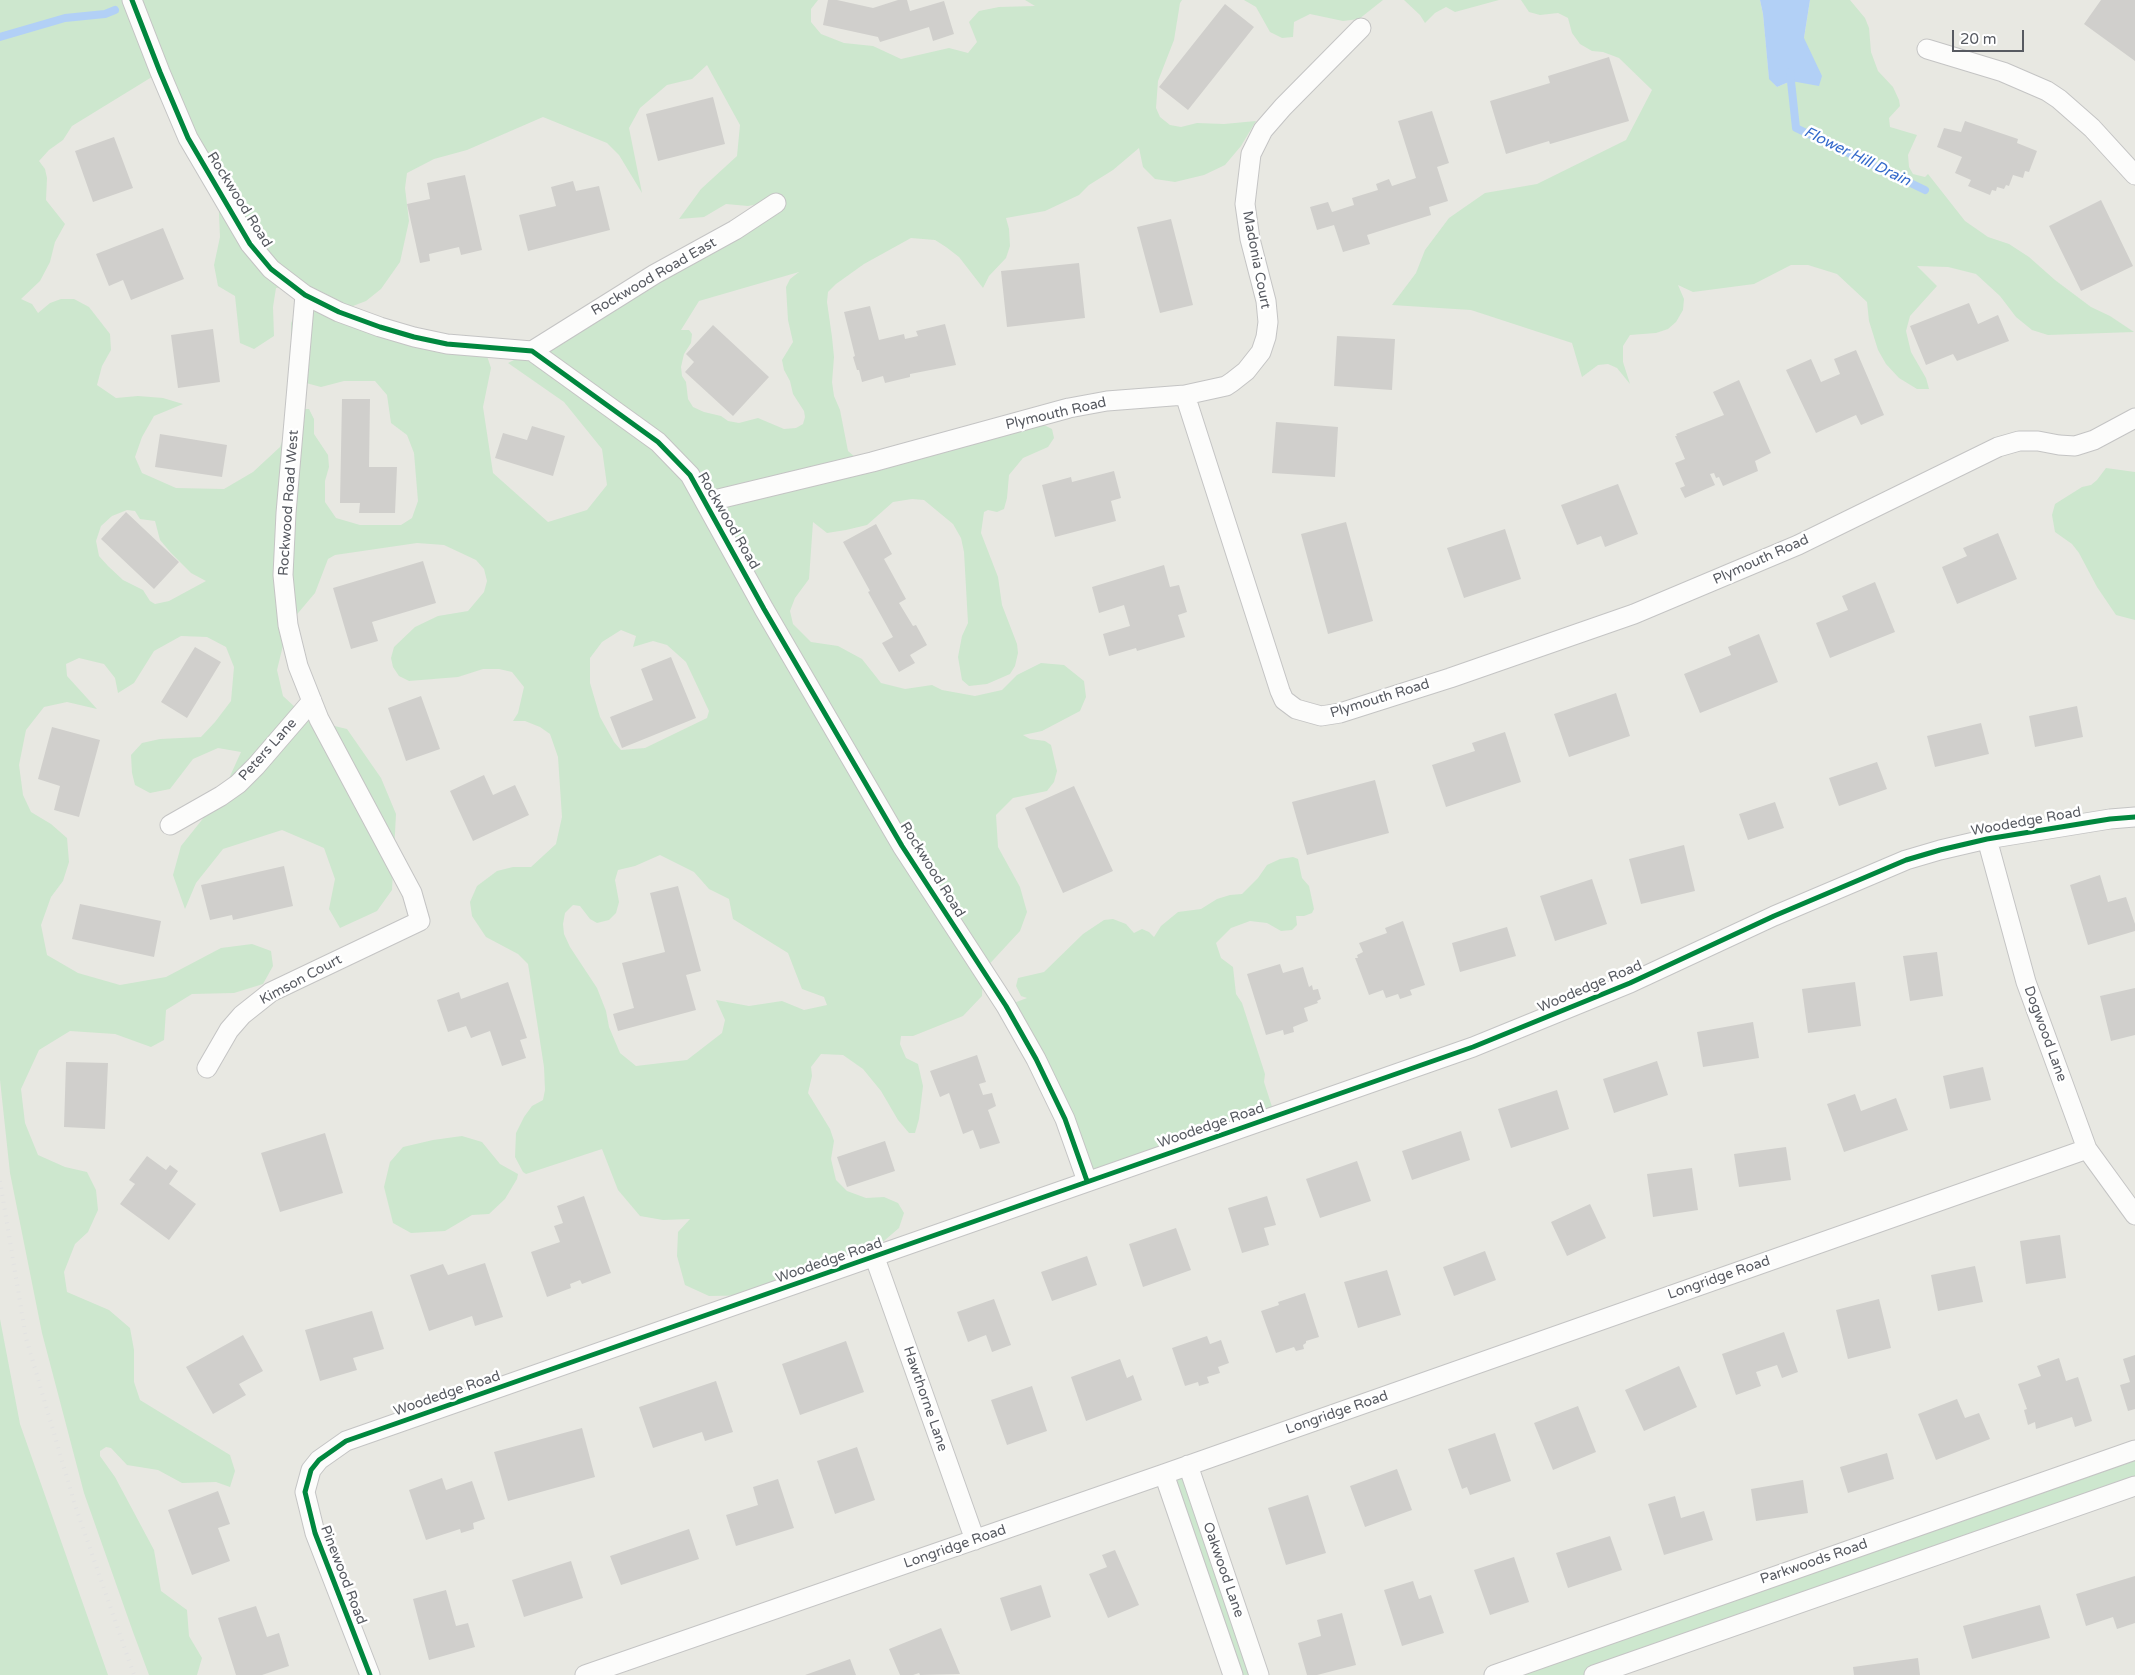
<!DOCTYPE html>
<html>
<head>
<meta charset="utf-8">
<style>
  body { margin:0 }
  #map { position:relative; width:2135px; height:1675px; overflow:hidden; background:#e8e8e2; font-family:"Varela Round",sans-serif }
  canvas { display:block }
  .scale { position:absolute; left:1952px; top:30px; width:72px; height:22px; box-sizing:border-box; border:2px solid #575a61; border-top:0; padding-left:6px; font-size:15px; line-height:18px; white-space:nowrap; color:#575a61; -webkit-text-stroke:4px #fff; paint-order:stroke }
</style>
</head>
<body>
<div id="map">
<canvas width="2135" height="1675"></canvas>
<div class="scale">20 m</div>
</div>
<script>
const ctx = document.querySelector('canvas').getContext('2d');
ctx.lineJoin = 'round';
function fill(path, color) {
  ctx.fillStyle = color;
  ctx.fill(path, 'evenodd');
}
function shape(rows) {
  const path = new Path2D();
  for (const r of rows) {
    path.moveTo(r[0], r[1]);
    for (let i = 2; i < r.length; i += 2) path.lineTo(r[i], r[i + 1]);
  }
  return path;
}
function strokePath(path, color, width, dash) {
  ctx.strokeStyle = color;
  ctx.lineWidth = width;
  ctx.lineCap = dash ? 'butt' : 'round';
  ctx.setLineDash(dash || []);
  ctx.stroke(path);
}
function write(font, color, halo, rows, align = 'center') {
  ctx.font = font + ' "Varela Round",sans-serif';
  ctx.lineWidth = 5;
  ctx.setLineDash([]);
  ctx.textBaseline = 'middle';
  ctx.strokeStyle = halo;
  ctx.fillStyle = color;
  for (const [text, x, y, turn = 0] of rows) {
    ctx.save();
    ctx.translate(x, y);
    ctx.rotate((+turn || 0) * Math.PI / 180);
    ctx.textAlign = isNaN(turn) ? turn : align;
    if (halo) ctx.strokeText(text, 0, 0);
    ctx.fillText(text, 0, 0);
    ctx.restore();
  }
}
const green = shape([
  [0,0,818,0,811,9,811,22,821,34,844,43,873,46,901,59,949,48,968,53,977,42,969,22,979,11,999,7,1035,6,1025,0,1182,0,1180,3,1174,40,1158,81,1156,108,1160,117,1170,125,1181,127,1197,123,1224,124,1256,121,1241,146,1225,165,1204,175,1175,182,1155,179,1143,167,1139,148,1113,170,1089,185,1079,195,1045,211,1006,218,1009,229,1010,246,1006,258,989,276,983,288,959,257,946,247,935,240,911,238,864,264,836,284,828,292,827,302,832,337,834,357,832,382,834,396,840,410,848,451,855,457,910,451,1040,423,1052,429,1054,438,1048,447,1023,458,1009,475,1007,498,1004,509,997,512,988,510,984,512,981,533,998,577,1002,605,1017,644,1018,653,1015,666,1010,674,987,684,969,686,962,680,958,657,962,636,968,623,964,552,961,538,953,524,924,500,912,499,893,502,867,525,846,530,827,533,813,522,809,579,795,598,790,611,793,624,811,642,838,646,862,659,881,683,905,689,932,685,942,690,975,696,1002,690,1017,675,1041,663,1064,665,1084,681,1086,697,1080,711,1042,731,1023,735,1030,739,1045,741,1051,745,1057,771,1054,782,1047,791,1013,798,996,815,998,847,1020,887,1027,912,1020,931,983,971,982,996,963,1016,913,1036,901,1036,900,1044,906,1058,918,1064,923,1086,919,1119,915,1133,909,1133,898,1120,881,1091,863,1069,843,1055,821,1054,811,1067,812,1076,808,1093,830,1129,834,1141,831,1159,836,1180,847,1191,866,1198,884,1197,898,1203,904,1213,899,1228,857,1264,765,1295,709,1296,685,1285,677,1256,678,1232,690,1219,663,1220,640,1216,618,1190,602,1149,526,1174,523,1172,515,1157,516,1133,524,1117,532,1106,543,1100,545,1090,544,1067,528,964,518,954,486,937,472,916,470,902,477,886,497,871,513,867,531,867,556,844,562,817,558,757,550,734,540,727,525,721,513,721,518,713,524,687,512,672,499,669,483,669,458,677,409,681,399,676,393,667,391,658,394,647,415,627,438,616,468,611,484,592,487,581,484,569,476,560,444,545,417,543,335,555,328,559,315,593,288,625,277,670,283,696,309,720,347,729,381,778,396,814,392,890,377,911,340,928,329,909,335,879,324,848,282,830,223,849,196,883,185,909,173,875,181,846,221,796,241,752,218,748,193,759,170,789,150,793,135,785,132,773,131,755,142,743,160,739,201,737,215,722,231,701,234,667,226,647,207,637,181,636,154,651,134,683,118,693,115,678,104,664,79,658,66,664,67,676,97,709,67,702,44,707,26,730,19,765,23,795,31,812,51,824,67,838,69,862,63,881,51,897,41,925,47,955,78,973,120,985,166,977,221,948,252,944,271,951,273,966,263,984,234,993,192,994,166,1010,164,1040,151,1047,115,1034,70,1031,39,1050,21,1089,25,1123,38,1155,65,1167,87,1172,96,1190,98,1210,88,1232,75,1244,64,1272,67,1292,109,1310,130,1328,134,1350,134,1382,140,1400,230,1455,235,1471,230,1487,216,1482,182,1483,158,1470,127,1465,111,1448,106,1447,100,1451,100,1456,115,1477,154,1550,161,1591,187,1610,189,1636,202,1658,197,1675,149,1675,133,1632,84,1493,42,1333,10,1173,0,1080],
  [707,65,740,125,737,156,701,189,679,219,704,217,726,204,748,206,779,200,532,351,508,363,564,402,602,449,607,485,587,510,548,522,493,473,483,407,491,368,484,347,340,311,366,301,381,289,400,262,409,221,405,188,407,173,434,159,467,150,543,117,607,143,619,155,642,193,629,128,640,108,667,85,692,79],
  [160,72,218,192,220,237,214,265,218,286,235,296,240,343,254,349,274,336,273,307,276,288,291,286,305,296,291,323,291,344,294,364,306,383,321,387,344,381,375,381,387,395,391,423,407,435,414,453,418,501,412,518,401,525,360,525,336,518,325,502,325,481,329,467,328,455,314,434,314,419,309,409,302,409,287,428,280,447,253,472,224,489,176,488,142,473,135,457,142,437,154,416,183,404,163,398,138,396,116,398,97,385,102,366,111,350,110,334,89,307,74,299,61,299,50,303,38,313,32,304,21,299,40,281,50,262,55,242,65,224,46,200,47,178,45,169,39,161,49,150,63,140,72,126],
  [799,272,790,279,786,287,788,320,793,342,782,360,784,370,790,381,793,394,804,411,805,417,803,424,796,428,784,429,758,418,739,423,728,421,721,416,704,412,693,407,688,399,686,382,682,376,681,367,684,354,691,343,692,334,689,330,681,330,699,301],
  [127,510,135,511,140,519,155,521,160,540,171,553,191,573,206,581,169,601,155,604,150,601,143,590,123,580,108,566,99,556,96,541,101,526,112,516],
  [621,630,636,636,633,647,653,641,667,645,686,662,709,711,707,718,645,748,621,750,614,742,600,717,590,683,590,658,602,642],
  [660,855,694,872,709,889,729,899,733,919,788,953,802,989,824,997,827,1005,804,1010,782,1001,749,1006,716,1000,725,1020,722,1033,687,1060,636,1066,620,1053,609,1027,606,1011,597,988,570,947,564,934,563,924,565,913,573,905,580,906,590,919,597,923,609,920,616,913,619,902,615,880,618,870,635,866],
  [1244,0,1383,0,1359,19,1343,21,1310,14,1294,22,1293,37,1282,38,1270,32,1256,7],
  [1404,0,1499,0,1455,12,1446,7,1435,13,1425,23,1420,15],
  [1521,0,1760,0,1763,14,1769,78,1777,87,1791,81,1804,38,1810,0,1850,0,1865,18,1869,28,1871,52,1878,71,1893,87,1899,100,1900,106,1889,118,1890,127,1917,135,1908,155,1909,167,1913,174,1925,177,1928,174,1965,221,1988,237,2009,244,2029,257,2055,280,2091,307,2110,316,2134,332,2048,335,2032,330,2016,317,2000,296,1976,274,1948,267,1917,266,1937,286,1910,316,1906,331,1911,352,1926,378,1929,389,1917,389,1899,378,1886,364,1878,350,1869,321,1867,302,1837,274,1808,265,1791,265,1754,284,1693,292,1678,285,1684,299,1683,310,1676,322,1668,329,1656,333,1630,335,1623,346,1623,362,1630,384,1617,368,1608,364,1598,365,1582,377,1572,343,1471,310,1392,305,1416,273,1425,250,1449,218,1485,193,1537,184,1626,140,1652,90,1619,58,1603,52,1592,51,1580,44,1572,33,1568,18,1558,13,1540,15,1529,12],
  [2106,468,2135,472,2135,620,2116,615,2097,587,2079,553,2072,544,2055,532,2052,515,2055,504,2082,487,2091,485,2097,480],
  [1293,857,1298,859,1302,878,1309,886,1314,909,1312,913,1304,916,1296,916,1297,925,1292,930,1281,931,1267,923,1250,921,1231,928,1216,943,1221,958,1233,967,1236,994,1242,1003,1265,1074,1264,1082,1275,1116,1087,1181,1006,1006,1027,998,1021,996,1016,986,1018,978,1044,972,1083,934,1104,920,1113,919,1126,924,1134,933,1142,929,1149,932,1154,937,1161,926,1178,912,1201,909,1217,899,1230,895,1242,894,1258,878,1267,865,1280,859],
  [462,1136,482,1142,500,1164,518,1174,517,1179,505,1199,489,1214,472,1215,445,1231,411,1233,393,1223,384,1187,390,1162,403,1147,433,1140],
  [0,1319,20,1424,108,1675,0,1675],
  [2135,1450,2135,1487,1596,1675,1494,1675],
  [1188,1465,1259,1675,1233,1675,1164,1474]
]);
const water = shape([
  [1760,0,1810,0,1804,38,1822,76,1819,86,1791,81,1777,87,1769,79,1763,14]
]);
const stream = shape([
  [0,37,65,18,105,14,115,10],
  [1790,72,1796,128,1925,190]
]);
const building = shape([
  [828,0,837,0,873,8,898,0,907,0,910,11,944,1,954,34,933,41,929,27,880,42,878,37,823,25],
  [2101,0,2135,0,2135,61,2084,24],
  [1225,4,1254,27,1188,110,1159,87],
  [1609,57,1629,121,1550,144,1549,141,1506,154,1490,101,1550,83,1548,76],
  [713,97,725,144,658,161,646,114],
  [1432,111,1449,163,1437,167,1448,201,1429,207,1431,215,1367,235,1370,244,1343,252,1334,225,1317,230,1310,207,1328,202,1332,212,1354,205,1352,198,1378,190,1376,184,1389,179,1392,186,1416,178,1398,121],
  [1965,121,2018,139,2017,143,2037,151,2029,172,2025,171,2023,178,2013,175,2009,186,2006,185,2004,189,1997,187,1996,191,1992,190,1990,195,1968,186,1971,180,1955,173,1962,157,1937,147,1944,128,1961,132],
  [114,137,133,188,93,202,75,151],
  [465,175,482,250,461,255,459,247,429,254,430,261,420,263,407,204,430,199,427,183],
  [573,181,576,191,599,186,610,230,528,251,519,215,556,206,551,187],
  [2101,200,2133,266,2081,291,2049,226],
  [1171,219,1193,305,1160,313,1137,227],
  [163,228,184,279,131,300,123,280,109,286,96,254],
  [1079,263,1085,318,1007,327,1001,271],
  [1969,303,1978,324,1998,315,2009,341,1957,361,1953,354,1926,365,1910,326],
  [870,306,879,340,904,334,905,339,918,336,916,331,945,324,956,365,910,374,910,377,885,383,883,376,862,382,859,370,857,370,853,357,855,356,844,312],
  [713,325,769,377,733,416,685,372,694,362,686,354],
  [213,329,220,382,178,388,171,335],
  [1337,336,1395,339,1392,390,1334,386],
  [1856,350,1884,415,1861,425,1856,415,1816,433,1786,370,1811,359,1821,382,1840,374,1834,359],
  [1739,380,1771,453,1755,461,1758,471,1723,486,1719,477,1716,478,1714,473,1710,474,1715,485,1685,498,1680,488,1685,486,1675,463,1685,459,1675,436,1677,436,1676,434,1724,415,1713,392],
  [342,399,370,399,369,467,397,467,395,513,359,513,360,503,340,503],
  [1276,422,1338,427,1335,477,1272,473],
  [532,426,565,436,553,476,495,458,503,433,527,440],
  [160,434,227,445,222,477,155,467],
  [1114,471,1121,498,1111,501,1116,521,1055,537,1042,485,1071,477,1072,482],
  [1618,484,1638,534,1605,547,1601,536,1577,545,1561,505],
  [126,512,179,562,154,589,101,539],
  [1346,522,1373,621,1328,634,1301,534],
  [876,524,892,554,884,559,906,599,899,603,913,626,916,625,927,645,910,655,915,663,899,672,882,643,893,637,868,592,870,591,843,542],
  [1505,529,1521,579,1464,598,1447,548],
  [1998,533,2017,579,1957,604,1942,567,1967,556,1963,548],
  [423,561,436,603,372,622,378,641,351,649,333,588],
  [1164,565,1170,587,1179,585,1187,612,1178,615,1185,637,1137,651,1136,648,1109,656,1103,634,1130,626,1124,605,1099,613,1092,587],
  [1875,582,1895,632,1830,658,1816,623,1848,610,1842,596],
  [1759,634,1778,682,1700,713,1684,674,1731,655,1728,647],
  [195,647,221,662,187,718,161,702],
  [671,657,696,718,622,748,610,717,653,700,641,669],
  [1616,693,1630,736,1569,757,1554,714],
  [421,696,440,749,406,761,388,708],
  [2077,706,2083,737,2035,747,2029,716],
  [1981,723,1989,754,1935,767,1927,736],
  [52,727,100,740,79,817,54,810,60,786,38,779],
  [1505,732,1521,782,1446,807,1432,765,1475,751,1472,743],
  [1877,762,1887,789,1839,806,1829,778],
  [484,775,493,795,515,785,529,815,473,841,450,791],
  [1375,780,1389,833,1307,855,1292,802],
  [1074,786,1113,871,1063,893,1025,808],
  [1775,802,1784,828,1748,840,1739,814],
  [1684,845,1695,891,1641,904,1629,859],
  [284,866,293,906,233,920,232,915,210,920,201,885],
  [2100,875,2108,902,2126,897,2135,924,2135,931,2088,945,2070,885],
  [1592,879,1607,924,1555,941,1540,896],
  [678,886,701,971,686,975,696,1010,618,1031,613,1014,634,1008,622,963,665,952,650,893],
  [80,904,161,921,154,957,72,939],
  [1403,921,1425,985,1410,990,1412,995,1400,999,1398,994,1386,998,1383,990,1369,995,1355,958,1358,958,1357,955,1363,952,1359,943,1387,933,1385,928],
  [1507,927,1516,956,1460,972,1452,943],
  [1937,952,1943,996,1910,1001,1903,956],
  [1280,964,1283,973,1303,967,1309,987,1312,985,1313,990,1318,989,1321,999,1317,1001,1318,1003,1304,1008,1308,1021,1293,1027,1294,1032,1284,1035,1283,1030,1266,1035,1247,974],
  [508,982,527,1038,520,1040,526,1058,502,1066,490,1031,471,1038,466,1026,448,1032,437,1000,459,992,461,999],
  [1855,982,1861,1026,1808,1033,1802,989],
  [2135,988,2135,1035,2111,1041,2100,996],
  [1753,1022,1759,1058,1703,1067,1697,1032],
  [977,1055,986,1082,979,1084,983,1095,992,1093,996,1106,988,1110,1000,1143,980,1149,973,1130,963,1134,949,1093,940,1097,930,1071],
  [1657,1061,1668,1095,1614,1113,1603,1079],
  [66,1062,108,1063,105,1129,64,1127],
  [1983,1067,1991,1100,1950,1109,1943,1076],
  [1557,1090,1569,1129,1511,1148,1498,1109],
  [1855,1094,1861,1111,1896,1098,1908,1130,1844,1152,1827,1104],
  [1461,1131,1470,1160,1412,1180,1402,1151],
  [325,1133,343,1193,280,1212,261,1153],
  [885,1141,895,1171,847,1187,837,1157],
  [1786,1147,1791,1180,1739,1187,1734,1154],
  [147,1156,166,1170,170,1165,178,1171,169,1184,196,1204,169,1240,120,1204,135,1184,129,1180],
  [1357,1161,1371,1201,1320,1218,1306,1179],
  [1692,1168,1698,1210,1653,1217,1647,1174],
  [584,1196,611,1273,582,1284,580,1280,570,1284,571,1288,547,1297,531,1252,560,1242,554,1226,563,1223,557,1206],
  [1267,1196,1276,1225,1264,1228,1269,1245,1242,1253,1228,1208],
  [1590,1204,1606,1238,1567,1256,1551,1222],
  [1176,1228,1191,1270,1143,1287,1129,1244],
  [2060,1235,2066,1278,2026,1284,2020,1241],
  [1485,1251,1496,1280,1454,1296,1443,1267],
  [1087,1256,1097,1285,1052,1301,1041,1272],
  [485,1263,503,1317,475,1326,472,1316,429,1331,410,1275,443,1264,448,1275],
  [1975,1266,1983,1302,1938,1311,1931,1275],
  [1387,1270,1401,1315,1358,1328,1344,1282],
  [1305,1293,1319,1337,1306,1341,1306,1343,1303,1345,1304,1349,1296,1351,1294,1347,1276,1353,1261,1311,1279,1305,1278,1302],
  [994,1299,1011,1345,992,1352,986,1335,968,1342,957,1312],
  [1879,1299,1891,1348,1848,1359,1836,1310],
  [372,1311,384,1349,353,1358,357,1370,320,1381,305,1330],
  [1784,1332,1798,1372,1782,1378,1777,1365,1756,1372,1761,1386,1736,1395,1722,1354],
  [243,1335,263,1371,239,1384,246,1395,213,1414,186,1367],
  [1207,1336,1210,1344,1221,1340,1229,1363,1218,1367,1220,1373,1207,1377,1209,1383,1199,1386,1198,1382,1185,1386,1172,1348],
  [846,1341,864,1392,800,1415,782,1364],
  [2135,1355,2135,1409,2128,1411,2120,1385,2130,1382,2123,1359],
  [2059,1358,2066,1381,2078,1377,2092,1421,2075,1427,2072,1417,2036,1429,2035,1422,2028,1425,2024,1410,2027,1409,2018,1384,2041,1376,2037,1366],
  [1120,1359,1127,1378,1133,1375,1142,1400,1086,1421,1071,1377],
  [1679,1366,1697,1407,1644,1431,1625,1390],
  [716,1381,733,1432,705,1441,702,1432,653,1448,639,1407],
  [1032,1386,1047,1431,1007,1445,991,1400],
  [1957,1399,1965,1418,1979,1413,1990,1439,1936,1460,1918,1414],
  [1578,1406,1596,1452,1553,1470,1534,1423],
  [582,1428,595,1477,508,1501,494,1452],
  [1495,1433,1511,1481,1470,1495,1467,1487,1462,1489,1448,1449],
  [857,1447,875,1500,835,1514,817,1461],
  [1887,1453,1894,1479,1848,1493,1840,1467],
  [1397,1469,1412,1510,1365,1527,1350,1486],
  [442,1478,446,1490,472,1481,485,1519,473,1523,474,1529,461,1533,460,1529,426,1540,409,1490],
  [778,1479,794,1528,736,1546,726,1515,758,1505,753,1487],
  [1803,1480,1808,1513,1756,1521,1751,1489],
  [218,1491,230,1524,218,1528,230,1561,192,1575,168,1510],
  [1308,1495,1326,1553,1286,1565,1268,1508],
  [1675,1496,1681,1518,1704,1511,1713,1540,1664,1555,1648,1504],
  [689,1529,699,1559,621,1585,610,1556],
  [1610,1536,1622,1570,1568,1588,1556,1553],
  [1115,1550,1139,1605,1108,1618,1089,1574,1107,1567,1102,1555],
  [1514,1557,1529,1602,1490,1615,1474,1570],
  [571,1561,583,1598,524,1617,512,1580],
  [2135,1576,2135,1623,2117,1629,2113,1617,2086,1626,2076,1594],
  [1413,1581,1419,1599,1431,1595,1444,1633,1402,1646,1384,1590],
  [1041,1585,1051,1617,1011,1631,1000,1598],
  [446,1590,456,1626,468,1623,475,1647,429,1660,413,1599],
  [2040,1605,2050,1638,1972,1659,1963,1626],
  [256,1606,267,1637,279,1633,289,1666,262,1675,236,1675,218,1618],
  [1342,1613,1356,1665,1317,1675,1307,1675,1298,1643,1321,1636,1317,1620],
  [941,1628,960,1674,920,1675,919,1673,913,1675,900,1675,889,1649],
  [1918,1658,1920,1675,1854,1675,1853,1667],
  [850,1659,856,1675,805,1675]
]);
const street = shape([
  [132,0,160,72,188,138,250,244,271,269,305,295,339,312,380,327,414,337,447,344,532,351,658,442,690,475,764,609,902,846,1006,1006,1036,1059,1065,1119,1087,1181],
  [1927,49,2003,72,2047,91,2059,99,2092,128,2135,175],
  [532,351,655,274,735,230,776,203],
  [1185,395,1280,691,1284,700,1296,709,1321,716,1340,713,1450,678,1634,614,1798,545,1998,447,2019,441,2038,441,2059,445,2075,446,2094,440,2135,418],
  [706,502,872,462,1069,408,1107,401,1185,395,1226,386,1232,382,1246,371,1261,352,1266,337,1268,322,1266,301,1250,239,1245,204,1251,154,1263,130,1283,107,1361,28],
  [170,825,221,796,238,784,256,766,312,701],
  [1987,839,2026,982,2087,1149,2135,1215],
  [207,1068,229,1030,242,1015,271,992,420,921,412,893,319,719,298,666,288,625,283,575,286,513,305,295],
  [875,1258,975,1540],
  [1188,1465,1259,1675],
  [1164,1474,1233,1675],
  [370,1675,315,1533,305,1492,311,1470,319,1460,346,1441,1473,1047,1630,983,1774,916,1906,860,1940,850,1987,839,2110,819,2135,817],
  [585,1675,1164,1474,2087,1149],
  [1494,1675,2135,1450],
  [1594,1675,2135,1486]
]);
const rail = shape([
  [0,1181,26,1338,75,1505,134,1675]
]);
const cycleway = shape([
  [132,0,160,72,188,138,250,244,271,269,305,295,339,312,380,327,414,337,447,344,532,351,658,442,690,475,764,609,902,846,1006,1006,1036,1059,1065,1119,1087,1181],
  [370,1675,315,1533,305,1492,311,1470,319,1460,346,1441,1473,1047,1630,983,1774,916,1906,860,1940,850,1987,839,2110,819,2135,817]
]);
const streetNames = [
  ["Rockwood Road",239,200,58],
  ["Madonia Court",1256,260,79],
  ["Rockwood Road East",654,277,-30],
  ["Plymouth Road",1056,414,-13],
  ["Rockwood Road West",289,503,-86],
  ["Rockwood Road",728,521,60],
  ["Plymouth Road",1761,560,-24],
  ["Plymouth Road",1380,699,-17],
  ["Peters Lane",268,750,-48],
  ["Woodedge Road",2026,822,-10],
  ["Rockwood Road",932,870,58],
  ["Kimson Court",301,980,-28],
  ["Woodedge Road",1590,987,-23],
  ["Dogwood Lane",2045,1034,70],
  ["Woodedge Road",1211,1126,-19],
  ["Woodedge Road",829,1261,-19],
  ["Longridge Road",1719,1278,-19],
  ["Woodedge Road",447,1394,-19],
  ["Hawthorne Lane",925,1399,71],
  ["Longridge Road",1337,1413,-19],
  ["Longridge Road",955,1547,-19],
  ["Parkwoods Road",1814,1562,-19],
  ["Oakwood Lane",1223,1570,71],
  ["Pinewood Road",343,1575,69]
];
const waterNames = [
  ["Flower Hill Drain",1857,157,26]
];
fill(green, '#cde7ce');
fill(water, '#b2d0f6');
strokePath(stream, '#b2d0f6', 8);
fill(building, '#d0cfcc');
strokePath(street, '#c4c4c4', 21);
strokePath(street, '#fcfcfb', 19);
strokePath(rail, '#e2e2e1', 4, [1, 6]);
strokePath(cycleway, '#00873e', 5);
write('14px', '#575a61', '#fff', streetNames);
write('italic 15px', '#346acb', '#fff', waterNames);
</script>
</body>
</html>
